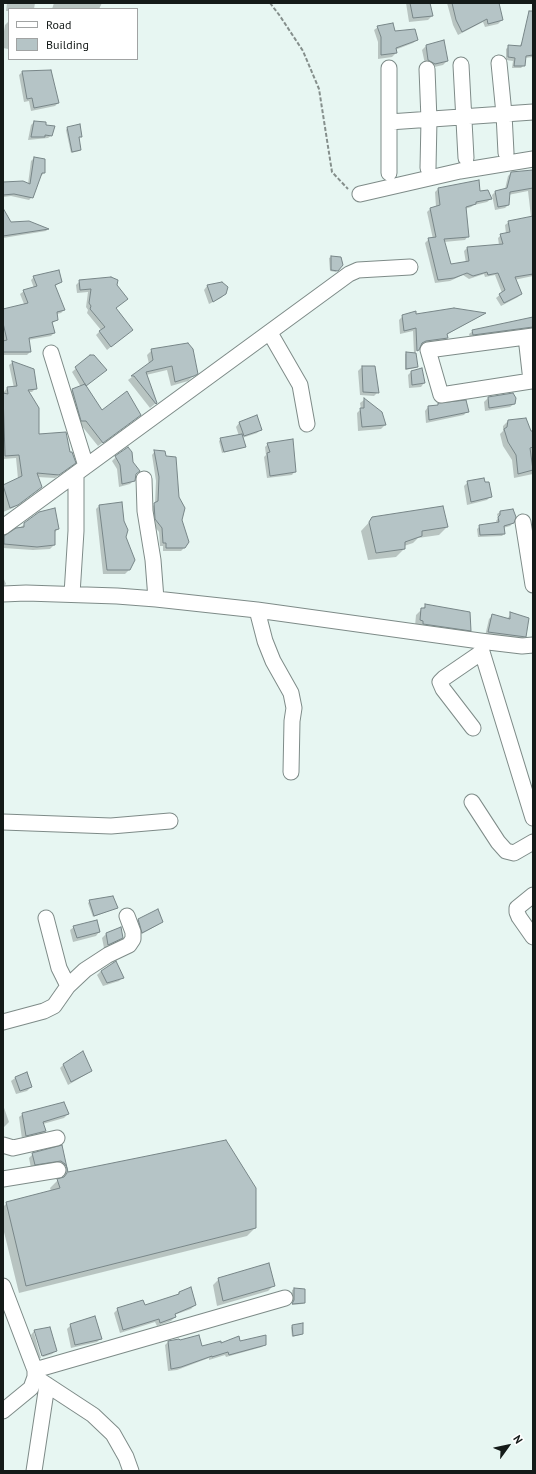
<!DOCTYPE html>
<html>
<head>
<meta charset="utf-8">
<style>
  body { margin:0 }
  #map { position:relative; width:536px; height:1474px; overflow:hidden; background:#e7f6f2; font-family:"PT Sans",sans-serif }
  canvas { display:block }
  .frame { position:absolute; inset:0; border:4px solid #141a18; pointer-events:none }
  .legend { position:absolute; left:8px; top:8px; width:130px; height:52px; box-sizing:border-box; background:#fff; border:1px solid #a1a3a3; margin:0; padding:5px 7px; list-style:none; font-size:12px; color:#141a18 }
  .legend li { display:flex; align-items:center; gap:8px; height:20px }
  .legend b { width:20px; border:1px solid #a1a3a3 }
  .north { position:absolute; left:488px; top:1426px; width:40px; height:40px; -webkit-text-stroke:3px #fff; paint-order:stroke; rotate:57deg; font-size:11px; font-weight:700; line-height:16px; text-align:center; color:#141a18 }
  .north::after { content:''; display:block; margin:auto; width:14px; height:18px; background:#141a18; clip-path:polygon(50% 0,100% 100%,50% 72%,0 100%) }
</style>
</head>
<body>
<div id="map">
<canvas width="536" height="1474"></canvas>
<div class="frame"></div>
<ul class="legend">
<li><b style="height:5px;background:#fff"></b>Road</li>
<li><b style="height:11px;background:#b5c4c6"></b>Building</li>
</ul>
<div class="north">N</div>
</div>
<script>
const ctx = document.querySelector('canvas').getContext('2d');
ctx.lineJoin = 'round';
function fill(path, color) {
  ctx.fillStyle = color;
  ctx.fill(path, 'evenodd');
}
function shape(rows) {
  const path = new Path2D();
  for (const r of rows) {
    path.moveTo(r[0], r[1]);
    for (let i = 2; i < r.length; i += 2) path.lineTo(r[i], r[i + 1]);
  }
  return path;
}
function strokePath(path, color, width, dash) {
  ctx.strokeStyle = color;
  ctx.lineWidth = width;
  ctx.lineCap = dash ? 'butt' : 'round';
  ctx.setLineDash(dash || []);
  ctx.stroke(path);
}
const shadow = shape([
  [7,3,35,3,34,9,9,9,9,11,6,11],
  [54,3,102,3,99,9,52,9],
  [406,3,429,3,432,16,428,20,409,22],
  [447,3,533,3,498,3,502,20,498,24,485,27,483,22,458,35,453,25],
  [9,21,9,49,8,49,3,48,3,37,5,25],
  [378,27,395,32,417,40,413,43,395,50,396,53,392,57,378,59,378,42,374,30],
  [444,41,447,61,443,65,430,68,425,64,422,50,426,46],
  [533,41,533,57,525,58,524,65,521,68,512,68,513,61,506,60,506,49,509,46,519,47,522,42],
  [51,71,58,103,55,106,31,111,29,101,24,102,19,75,22,72],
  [34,122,52,135,48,138,28,140,31,125],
  [67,128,81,136,78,138,80,149,79,151,71,153,66,130],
  [34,158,44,173,41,176,32,197,29,200,11,196,3,197,3,183,28,184,31,161],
  [533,171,533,276,514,280,521,293,518,297,501,306,496,298,502,293,495,275,485,277,484,274,469,279,463,275,450,281,435,283,425,243,429,239,433,239,427,212,430,209,436,207,435,192,438,189,479,192,491,199,487,202,474,205,471,207,465,209,468,236,465,240,444,242,450,266,466,263,464,251,467,248,499,245,498,238,501,235,506,234,505,225,509,222,531,217,528,191,508,195,508,205,505,208,495,210,492,195,495,192,505,189,508,176,511,173],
  [3,210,10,224,29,222,48,229,46,231,3,238],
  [331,257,337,270,336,272,330,271,329,258],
  [34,277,61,282,55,286,64,310,61,313,57,314,57,320,51,324,54,333,51,336,28,340,30,352,27,355,3,355,3,309,5,308,5,310,24,304,20,294,24,291,34,288,31,280],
  [80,281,116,286,127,299,115,309,128,333,107,350,96,335,101,330,87,313,88,310,86,307,88,292,77,293,76,285],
  [222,283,225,294,221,298,209,304,204,290,207,286],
  [484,314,446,335,447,338,444,341,420,345,415,353,417,367,415,368,405,370,405,354,406,353,414,354,413,331,400,334,399,320,403,316,416,315],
  [533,318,533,331,470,338,469,334,473,331],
  [152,350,196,373,188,381,171,386,167,370,146,375,156,403,150,408,128,380,149,364,147,355],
  [90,356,85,386,101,411,140,415,98,446,81,425,68,395,72,390,81,387,72,372],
  [13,362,36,388,32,392,29,392,38,435,71,466,55,478,37,477,41,487,13,508,3,512,3,486,18,479,16,458,3,459,3,394,4,395,4,392,7,388,14,388,9,365],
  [362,367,378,392,374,396,360,395,358,371],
  [421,370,424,383,421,387,409,388,408,375,412,371],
  [488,398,514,404,510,407,485,411,484,402],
  [364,400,381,412,385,425,381,429,358,431,357,413,361,409,360,403],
  [438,404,467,411,464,415,426,423,425,411,428,407,437,406],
  [508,421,530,432,533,432,533,474,514,478,512,460,503,446,500,434,503,431,503,426],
  [239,423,260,430,257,433,242,438,245,446,243,448,222,453,219,441,221,439,239,436,236,427],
  [268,444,295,471,292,475,267,478,264,457,266,455,265,447],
  [155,451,165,457,181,520,184,548,181,551,163,551,163,546,160,546,159,532,152,523,151,508,155,504,156,481,152,455],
  [116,457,132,462,135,475,134,480,130,484,119,487,117,469,112,461],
  [468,482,491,496,487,500,467,505,464,486],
  [100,505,125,537,129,570,125,574,103,574,96,509],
  [500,512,513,523,510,526,503,528,504,534,502,536,478,537,477,529,480,526,497,523,496,521,498,518,497,514],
  [373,518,447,527,439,535,418,538,413,543,404,546,404,549,396,557,368,560,361,531],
  [25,524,58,529,54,533,54,545,50,549,33,550,3,548,3,539],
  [3,577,6,584,3,587],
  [426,605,470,630,465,636,415,626,416,615],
  [511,614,525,636,522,640,485,636,489,619,493,615,507,619],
  [90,901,117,908,93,917,88,903],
  [138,920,162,922,158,925,138,936,135,924],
  [74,927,99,932,96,936,73,942,70,930],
  [106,934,122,938,118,942,104,948,102,938],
  [101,971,123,977,119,981,103,986,97,975],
  [64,1064,91,1070,87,1074,68,1085,60,1068],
  [26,1073,31,1087,27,1091,16,1094,11,1081,15,1078],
  [3,1105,9,1122,3,1128,4,1126],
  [23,1114,68,1114,64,1118,43,1124,45,1131,41,1135,22,1139,19,1117],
  [226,1142,255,1228,247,1236,19,1293,3,1228,3,1207,7,1203,51,1191,50,1188,59,1179,59,1177,66,1170,67,1173],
  [61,1146,66,1168,63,1171,31,1168,29,1158,33,1154],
  [219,1279,274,1285,268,1291,217,1306,213,1285],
  [294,1289,304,1290,304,1303,302,1304,292,1305,292,1290],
  [179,1293,195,1305,191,1309,174,1315,175,1317,171,1321,157,1326,155,1322,120,1333,114,1313,118,1309,144,1306,175,1297],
  [71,1325,100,1339,97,1342,71,1348,67,1329],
  [293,1326,302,1334,300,1335,292,1337,291,1327],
  [34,1331,56,1351,52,1354,43,1357,36,1333,34,1333,41,1358,38,1359,31,1335],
  [168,1342,201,1347,239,1342,265,1344,262,1347,226,1357,225,1355,209,1360,209,1358,177,1370,168,1371,165,1345]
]);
const building = shape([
  [410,3,430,3,433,16,413,18,410,3],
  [452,3,499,3,503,20,488,24,487,19,462,32,456,20,452,3],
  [529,11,533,11,533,55,526,56,525,66,514,66,515,58,508,57,508,45,521,46,529,11],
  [393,23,395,31,415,29,418,40,396,48,397,53,381,55,381,37,377,26,393,23],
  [444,40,448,61,435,64,428,60,426,45,444,40],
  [51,70,59,103,34,108,32,98,27,99,22,71,51,70],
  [34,121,46,122,46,125,55,126,52,136,45,135,45,137,31,137,34,121],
  [80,124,82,137,79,137,81,150,72,152,67,127,80,124],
  [34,157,45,159,45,173,42,173,33,198,14,194,3,195,3,182,23,181,30,184,34,157],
  [533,170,533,188,510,192,509,205,498,207,495,191,507,188,511,172,533,170],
  [479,180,480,191,488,190,492,199,476,202,476,204,466,207,469,237,444,239,451,264,469,261,467,247,503,244,500,234,510,232,508,221,533,216,533,274,515,277,522,294,504,303,499,294,505,290,498,273,488,275,487,272,473,276,467,273,454,278,438,280,428,238,436,237,430,208,440,205,438,188,479,180],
  [3,208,11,222,29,221,49,229,3,236,3,208],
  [331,256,341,257,343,265,338,271,331,270,331,256],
  [59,270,62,282,55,285,65,310,57,312,58,320,52,322,55,333,29,338,31,352,3,352,3,341,7,340,3,323,3,309,28,303,23,290,37,286,33,276,59,270],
  [111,277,118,280,117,285,128,299,116,308,133,330,111,347,99,331,105,327,90,309,91,306,89,303,91,289,80,290,79,280,111,277],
  [222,282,228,287,226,294,213,302,207,285,222,282],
  [454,308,486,313,447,334,448,338,426,341,422,343,419,350,417,351,416,328,404,331,402,315,416,311,416,314,454,308],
  [533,317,533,327,473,335,472,330,533,317],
  [188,343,193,349,198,374,194,376,175,382,172,366,146,372,157,403,156,404,134,376,131,376,153,360,151,349,188,343],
  [406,352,416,353,418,367,406,369,406,352],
  [90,355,94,355,107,370,86,386,75,367,90,355],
  [12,361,34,369,37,389,28,390,39,408,39,434,66,432,70,452,72,452,76,463,59,475,37,473,42,487,18,505,10,508,3,485,22,476,19,455,5,456,3,393,8,394,7,387,17,386,12,361],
  [362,366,375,366,379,393,363,392,362,366],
  [422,368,425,383,412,385,411,371,422,368],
  [85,384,102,410,127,391,141,415,103,443,86,421,81,421,72,389,85,384],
  [513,393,516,398,515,404,489,408,488,397,513,393],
  [364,398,382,412,386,425,362,427,360,408,364,408,364,398],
  [466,400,469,412,429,420,428,406,438,405,438,403,466,400],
  [257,415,262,430,244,436,239,422,257,415],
  [526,418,531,431,533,431,533,447,530,448,533,470,518,474,516,455,508,442,504,429,507,427,508,420,526,418],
  [242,434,246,447,224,452,220,438,242,434],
  [293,439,296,472,270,476,267,453,270,452,267,443,293,439],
  [128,447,132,452,133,462,140,471,136,474,135,481,122,484,120,465,115,456,128,447],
  [154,450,165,451,166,456,176,457,179,497,185,508,182,520,189,542,185,548,166,548,166,543,163,543,162,528,155,519,154,503,158,501,159,477,154,450],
  [484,478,485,482,489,482,492,497,471,502,467,481,484,478],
  [122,502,124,521,128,530,126,537,135,560,130,570,107,570,99,505,122,502],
  [443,506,448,527,422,531,422,536,405,542,405,549,376,553,369,522,372,517,443,506],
  [55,508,59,529,55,530,55,545,37,547,4,544,4,536,16,528,24,527,24,523,39,512,55,508],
  [513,509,516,517,514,523,504,526,505,534,480,535,479,525,499,522,498,517,500,515,500,511,513,509],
  [425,604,470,612,471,631,423,624,423,621,420,620,421,608,425,608,425,604],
  [510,612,529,618,526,637,488,632,492,614,510,619,510,612],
  [113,896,118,908,94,916,89,900,113,896],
  [158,909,163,922,142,933,138,919,158,909],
  [97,920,100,932,77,938,73,926,97,920],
  [121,927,123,938,108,945,106,933,121,927],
  [116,961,124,978,107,983,101,971,116,961],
  [83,1051,92,1071,71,1082,63,1064,83,1051],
  [27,1072,32,1087,20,1091,15,1077,27,1072],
  [64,1102,69,1114,43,1122,46,1131,26,1136,22,1113,64,1102],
  [226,1140,256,1188,256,1228,26,1286,6,1202,60,1188,57,1179,64,1177,67,1173,67,1168,68,1172,226,1140],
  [62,1145,67,1168,65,1164,61,1161,35,1165,32,1153,62,1145],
  [269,1263,275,1286,223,1301,218,1278,269,1263],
  [191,1287,196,1305,175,1314,176,1317,160,1323,159,1319,123,1330,117,1308,143,1300,145,1305,179,1294,179,1292,191,1287],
  [294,1288,305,1289,305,1303,292,1304,294,1300,294,1288],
  [95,1316,102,1339,75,1345,70,1324,95,1316],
  [303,1323,303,1334,293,1336,292,1325,303,1323],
  [50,1327,57,1351,42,1356,34,1330,50,1327],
  [199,1335,202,1346,221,1341,221,1343,239,1336,240,1341,266,1335,266,1345,229,1355,228,1352,212,1357,212,1356,181,1367,171,1369,168,1341,179,1339,180,1340,199,1335]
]);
const path = shape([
  [270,3,280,16,303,51,319,89,332,172,348,189]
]);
const minor = shape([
  [499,63,504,114,506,153],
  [461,65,466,158],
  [427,69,429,120,428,168],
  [389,122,533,112],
  [389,173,389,68],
  [360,194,460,171,533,159],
  [270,333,300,385,307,424],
  [526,337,531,381,441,395,428,350,533,336],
  [51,353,86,466],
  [144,479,145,511,153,560,156,599],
  [523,522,533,585],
  [3,527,349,274,358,270,410,267],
  [3,594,26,593,117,596,156,599,257,610,480,641,522,646,533,645],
  [72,594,76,531,76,475],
  [257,610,265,641,273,661,291,693,294,708,292,721,291,772],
  [480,641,482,652,533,818],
  [473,728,443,689,440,682,444,678,482,652],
  [472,802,498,842,506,851,514,853,533,842],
  [3,822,111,826,170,821],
  [533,895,517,908,517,912,519,917,533,937],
  [46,918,59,968,68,986],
  [3,1022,44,1011,54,1006,68,986,85,970,108,955,129,945,133,939,133,932,127,916],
  [3,1145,13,1148,57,1138],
  [3,1179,58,1170],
  [3,1286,35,1370,35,1377,31,1388,3,1411],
  [35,1370,285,1298],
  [35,1377,93,1415,113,1434,126,1457,131,1471],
  [34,1471,47,1385]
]);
fill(shadow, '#0003');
fill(building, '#b5c4c6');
strokePath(building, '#788688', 1);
strokePath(minor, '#7e8b88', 17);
strokePath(path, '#858f8c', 2, [4, 2]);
strokePath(minor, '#fff', 15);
</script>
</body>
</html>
